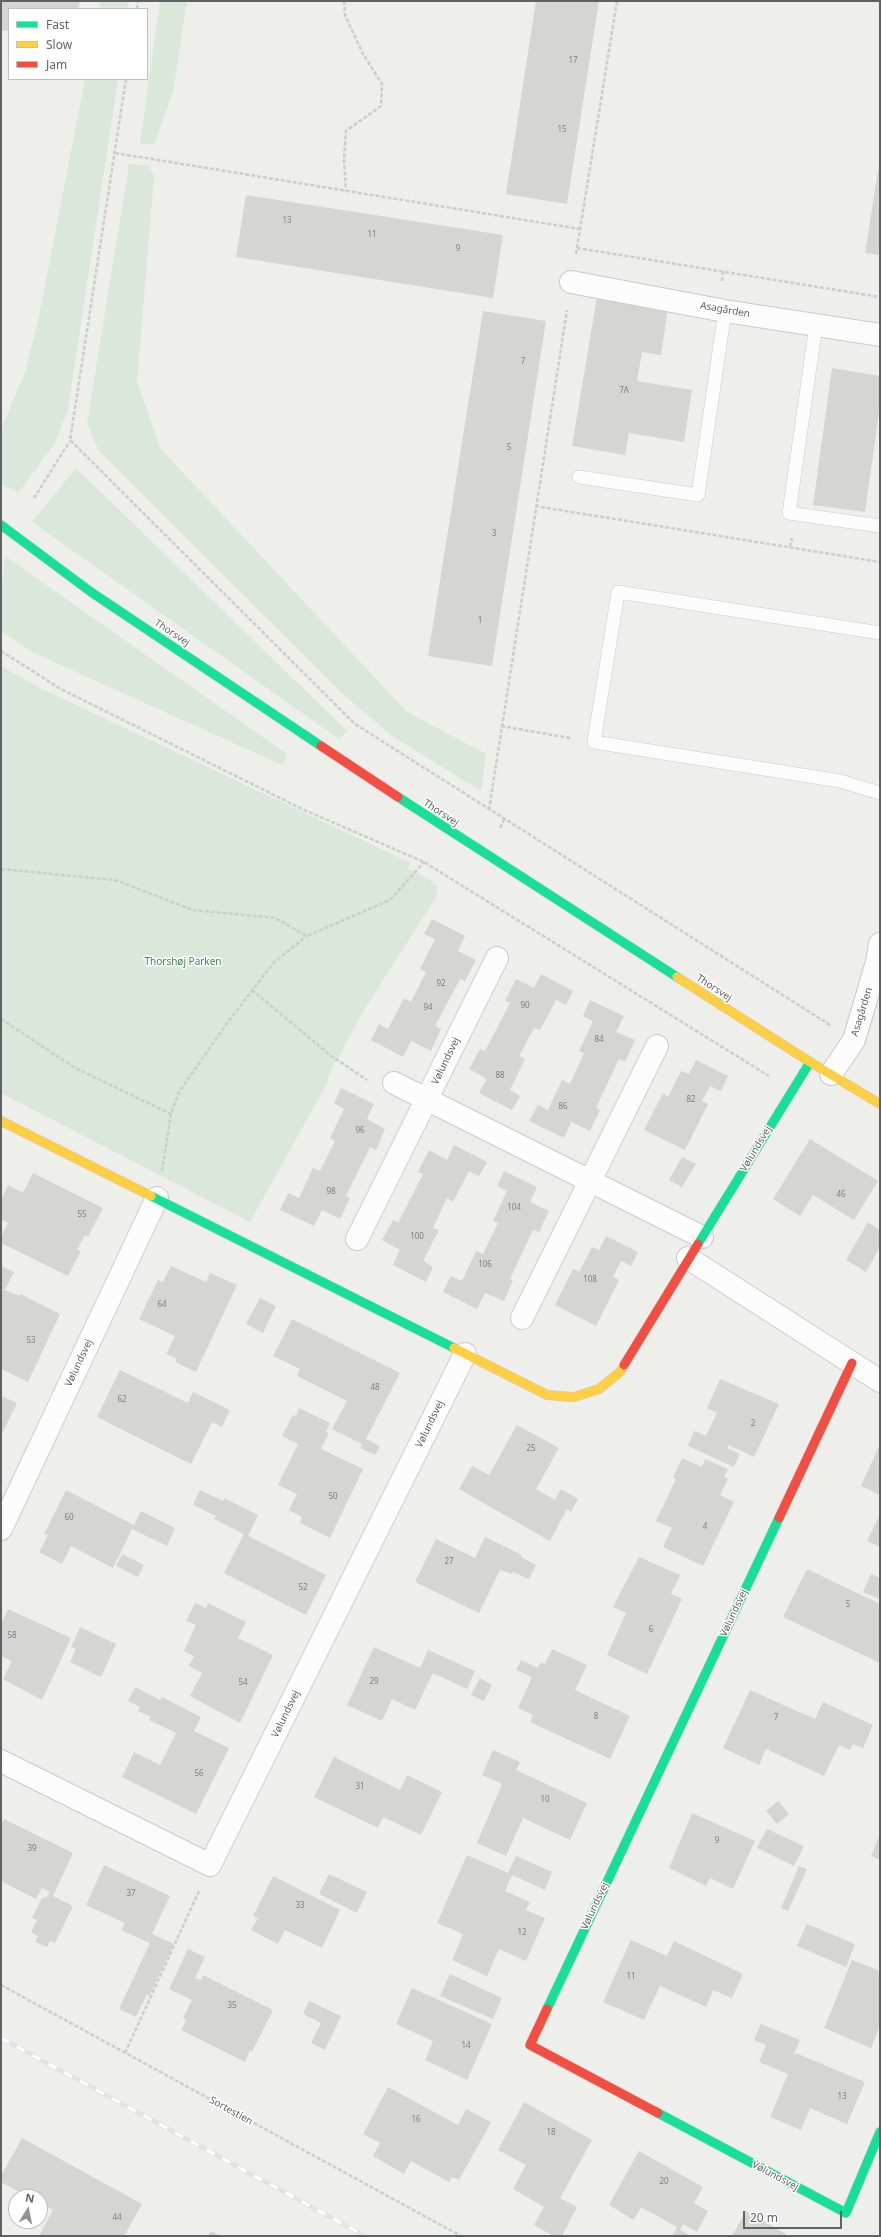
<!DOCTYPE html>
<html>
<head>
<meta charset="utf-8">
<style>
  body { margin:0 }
  #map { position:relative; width:881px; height:2237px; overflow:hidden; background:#eeeeea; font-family:"Noto Sans",sans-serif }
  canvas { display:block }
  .frame { position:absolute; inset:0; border:2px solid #606166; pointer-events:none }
  .legend { position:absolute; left:8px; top:8px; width:140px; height:72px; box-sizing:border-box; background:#fff; border:1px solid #bfc0c2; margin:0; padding:5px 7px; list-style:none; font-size:12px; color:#606166 }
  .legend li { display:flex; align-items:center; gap:8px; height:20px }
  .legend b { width:20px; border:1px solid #bfc0c2 }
  .north { position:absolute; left:8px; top:2189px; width:40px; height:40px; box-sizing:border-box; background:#fff; border:1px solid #bfc0c2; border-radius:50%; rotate:10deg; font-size:11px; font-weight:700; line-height:16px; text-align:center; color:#606166 }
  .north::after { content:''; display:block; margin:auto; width:14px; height:18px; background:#929294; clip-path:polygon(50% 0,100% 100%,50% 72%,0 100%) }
  .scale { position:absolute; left:743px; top:2211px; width:99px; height:18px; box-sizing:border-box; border:2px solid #606166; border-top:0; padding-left:5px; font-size:12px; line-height:14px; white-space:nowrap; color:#606166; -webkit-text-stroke:3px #fff; paint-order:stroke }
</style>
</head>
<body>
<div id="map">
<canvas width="881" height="2237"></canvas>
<div class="frame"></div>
<ul class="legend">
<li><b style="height:5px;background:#16e098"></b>Fast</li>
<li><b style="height:5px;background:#ffcf43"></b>Slow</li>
<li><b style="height:5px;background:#f24e42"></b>Jam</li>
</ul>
<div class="north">N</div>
<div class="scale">20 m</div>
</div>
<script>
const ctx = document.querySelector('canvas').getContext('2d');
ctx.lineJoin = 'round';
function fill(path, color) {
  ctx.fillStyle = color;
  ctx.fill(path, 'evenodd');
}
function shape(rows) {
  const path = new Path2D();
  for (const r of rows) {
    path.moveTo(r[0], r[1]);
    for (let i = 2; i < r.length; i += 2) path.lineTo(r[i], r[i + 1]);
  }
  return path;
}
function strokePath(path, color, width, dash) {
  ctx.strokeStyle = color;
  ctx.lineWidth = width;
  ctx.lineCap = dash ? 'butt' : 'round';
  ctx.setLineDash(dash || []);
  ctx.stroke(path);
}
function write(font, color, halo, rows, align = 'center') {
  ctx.font = font + ' "Noto Sans",sans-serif';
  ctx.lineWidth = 3;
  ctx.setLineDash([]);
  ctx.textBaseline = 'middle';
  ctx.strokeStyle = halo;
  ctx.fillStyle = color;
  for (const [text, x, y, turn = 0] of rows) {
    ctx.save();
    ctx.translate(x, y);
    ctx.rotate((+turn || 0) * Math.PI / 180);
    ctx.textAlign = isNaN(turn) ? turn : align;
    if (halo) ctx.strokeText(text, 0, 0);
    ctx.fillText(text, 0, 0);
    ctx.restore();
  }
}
const green = shape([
  [101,1,129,1,128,9,99,9],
  [160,1,187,1,173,92,154,145,140,143],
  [85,79,118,79,68,409,55,443,19,492,1,485,1,430,25,372,39,317],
  [129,164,149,166,154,176,137,381,160,448,407,712,486,754,481,791,392,736,345,696,99,451,87,424],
  [76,468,347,731,339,739,32,522],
  [5,556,287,754,282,765,32,652,1,631,1,593],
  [1,666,40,688,411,863,407,868,433,881,431,885,438,886,436,897,364,1010,327,1078,329,1080,250,1222,1,1093]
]);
const building = shape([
  [1,1,80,1,78,9,9,9,9,31,1,30],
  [536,1,599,1,567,204,506,194],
  [879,164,880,164,880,255,865,253],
  [246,195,503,235,493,298,236,257],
  [597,297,668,308,661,355,642,352,637,381,692,390,684,442,629,433,625,455,572,446],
  [483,311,546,321,492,666,428,656],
  [832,368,880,376,880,405,865,512,813,505],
  [432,919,465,936,458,951,476,960,465,981,460,979,435,1026,441,1029,431,1051,411,1041,403,1057,371,1040,379,1024,388,1029,404,998,411,1002,426,972,420,969,435,939,424,934],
  [541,974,573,991,566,1005,556,1000,540,1030,534,1028,519,1056,525,1059,510,1090,520,1096,512,1110,479,1093,487,1079,469,1069,480,1049,485,1051,510,1003,505,1001,516,979,534,988],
  [590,1000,624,1016,616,1032,635,1040,625,1062,619,1059,596,1108,600,1110,590,1131,571,1122,564,1138,529,1121,538,1105,548,1110,562,1080,570,1084,584,1053,579,1051,593,1021,583,1016],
  [696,1060,728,1076,721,1091,710,1086,702,1101,708,1104,685,1150,644,1130,663,1093,668,1097,681,1071,689,1074],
  [341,1088,374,1104,367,1119,385,1129,376,1150,370,1147,346,1196,350,1198,340,1219,322,1210,314,1226,280,1210,288,1193,299,1198,313,1168,320,1171,335,1141,330,1138,344,1109,334,1103],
  [810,1139,878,1181,854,1220,813,1195,800,1216,773,1199],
  [454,1145,487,1162,479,1176,469,1171,453,1202,447,1198,433,1228,439,1230,423,1261,433,1267,426,1282,393,1265,400,1250,382,1240,393,1220,398,1223,423,1174,418,1172,429,1150,447,1160],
  [682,1157,696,1164,682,1187,669,1180],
  [504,1171,537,1187,530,1202,549,1211,539,1232,533,1230,510,1279,513,1280,504,1301,485,1293,477,1309,443,1292,451,1276,462,1281,476,1251,483,1254,498,1223,493,1221,507,1191,497,1186],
  [33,1173,103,1208,88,1237,85,1235,77,1250,81,1251,68,1276,1,1243,1,1237,8,1223,1,1219,1,1200,8,1185,23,1193],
  [868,1222,880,1230,880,1247,866,1272,846,1260],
  [606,1236,638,1252,631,1266,621,1261,613,1277,619,1280,596,1326,555,1305,573,1269,579,1272,592,1247,599,1250],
  [1,1266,14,1272,5,1290,19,1296,20,1294,60,1314,28,1382,1,1369,1,1294,3,1289,1,1288],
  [171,1266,206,1282,210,1273,237,1285,196,1372,175,1362,177,1359,166,1354,175,1336,139,1319,158,1280,163,1282],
  [260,1298,276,1306,263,1333,246,1324],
  [292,1319,400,1373,366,1439,380,1446,375,1455,360,1448,362,1444,332,1429,347,1401,297,1376,300,1369,273,1356],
  [120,1370,188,1403,193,1392,230,1410,222,1427,212,1422,191,1464,97,1417],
  [720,1379,779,1404,754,1457,729,1445,727,1448,740,1454,734,1467,688,1446,694,1431,706,1436,717,1413,707,1408],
  [1,1396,17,1403,1,1436],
  [299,1408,330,1423,326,1432,329,1433,321,1449,363,1469,330,1538,300,1523,302,1517,289,1510,297,1494,278,1485,298,1444,282,1436,293,1415,296,1416],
  [517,1425,559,1448,536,1489,555,1500,561,1489,578,1499,571,1512,567,1509,550,1541,459,1489,472,1466,489,1475],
  [880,1444,880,1495,861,1486],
  [682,1458,702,1467,705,1459,728,1469,724,1477,728,1479,720,1495,734,1502,703,1566,663,1547,672,1528,656,1521,676,1479,673,1478],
  [66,1490,134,1525,141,1511,175,1528,167,1546,132,1529,113,1568,71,1546,62,1564,39,1552,48,1535,44,1534],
  [200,1490,223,1501,224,1498,258,1515,248,1536,326,1575,306,1615,224,1573,244,1534,214,1519,216,1516,193,1505],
  [880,1514,880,1547,867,1541],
  [485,1537,522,1555,521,1557,536,1565,529,1579,513,1572,512,1574,500,1570,479,1613,415,1582,436,1539,475,1558],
  [122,1554,144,1565,138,1577,116,1566],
  [639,1557,680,1575,671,1594,682,1599,647,1674,607,1655,626,1613,613,1607],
  [807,1569,880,1604,880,1663,783,1617],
  [871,1574,880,1578,880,1599,863,1592],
  [195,1603,206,1608,208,1603,246,1622,238,1638,273,1655,240,1723,190,1696,202,1673,189,1666,194,1656,184,1651,196,1625,186,1621],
  [8,1609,71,1638,42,1700,3,1679,12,1661,1,1656,1,1624],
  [80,1627,116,1644,101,1677,70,1662,76,1649,71,1647],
  [374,1647,420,1668,428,1650,475,1671,467,1689,433,1673,415,1710,392,1699,382,1721,347,1705],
  [552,1649,587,1665,575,1690,630,1716,610,1759,530,1722,533,1715,518,1708,532,1677,516,1670,521,1660,538,1668,541,1662,545,1664],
  [480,1678,492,1685,484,1701,471,1695],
  [135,1687,160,1700,162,1697,201,1717,194,1731,229,1748,196,1814,122,1777,134,1752,160,1765,176,1733,149,1720,151,1717,138,1711,140,1707,128,1701],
  [750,1690,815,1719,823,1702,873,1725,863,1748,853,1744,850,1750,839,1745,824,1776,766,1749,759,1765,723,1748],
  [493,1750,520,1762,516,1770,587,1803,570,1840,523,1818,506,1856,477,1843,502,1784,482,1775],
  [334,1757,400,1790,407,1775,442,1792,421,1835,383,1817,378,1828,314,1797],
  [778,1801,789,1814,777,1824,766,1811],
  [692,1813,755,1841,733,1889,710,1878,706,1886,669,1868],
  [4,1819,73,1853,53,1896,73,1906,55,1943,50,1941,47,1947,35,1942,38,1936,31,1932,37,1920,32,1918,42,1898,47,1897,50,1892,42,1888,36,1899,1,1881,1,1825],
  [767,1829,804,1846,794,1866,757,1848],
  [880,1834,880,1860,871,1856],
  [467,1855,508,1873,516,1856,552,1872,545,1890,512,1875,505,1891,530,1902,526,1910,545,1918,526,1961,499,1949,487,1976,452,1960,463,1934,437,1923],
  [104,1865,170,1896,152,1934,174,1944,149,1996,147,1994,136,2017,119,2009,150,1943,121,1930,125,1923,86,1905],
  [799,1866,807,1869,788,1911,781,1908],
  [329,1874,367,1892,357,1913,319,1894],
  [273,1876,340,1910,322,1948,285,1930,278,1944,251,1930,258,1918,253,1916],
  [807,1924,855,1944,846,1967,797,1946],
  [631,1940,667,1956,674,1941,743,1974,732,1998,713,1990,706,2007,660,1986,644,2020,603,2002],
  [188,1949,205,1957,195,1978,201,1980,203,1975,273,2010,252,2052,250,2050,245,2062,181,2030,186,2020,183,2018,192,2000,169,1989],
  [852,1960,880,1971,880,2026,871,2048,824,2028],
  [450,1974,502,1998,493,2019,440,1996],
  [412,1988,492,2024,467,2080,425,2060,433,2041,396,2024],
  [309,2001,341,2016,325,2050,311,2043,321,2023,303,2014],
  [761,2024,800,2040,794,2054,798,2054,865,2082,847,2124,810,2108,801,2130,770,2117,788,2074,759,2062,766,2045,754,2040],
  [388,2087,458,2125,466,2109,491,2122,459,2180,452,2177,449,2182,411,2161,404,2174,373,2156,380,2143,363,2134],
  [524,2102,592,2140,560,2198,577,2207,562,2236,553,2236,534,2225,544,2207,513,2189,526,2165,498,2150],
  [22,2138,142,2204,124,2236,39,2236,53,2210,40,2203,40,2197,28,2197,1,2182,1,2176],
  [639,2151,703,2187,694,2203,708,2211,697,2232,683,2224,680,2230,691,2236,672,2236,677,2227,641,2207,634,2220,609,2205],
  [746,2211,786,2234,785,2236,732,2236],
  [211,2231,221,2236,208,2236]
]);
const path = shape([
  [344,1,345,15,363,54,382,84,381,106,346,131,344,159,346,191],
  [137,9,138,1],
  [126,79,70,440,355,724,830,1025],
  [115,153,580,229],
  [577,248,880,297],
  [576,254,617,1],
  [722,281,723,271],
  [34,498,70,441],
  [535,506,880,562],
  [790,547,792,538],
  [1,651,59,688,302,809,424,862,769,1076],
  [501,726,570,738],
  [489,810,567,310],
  [500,828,504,820],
  [1,869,115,880,193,910,275,918,307,936,390,900,424,862],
  [252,990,330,1055,367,1080],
  [1,1019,75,1068,171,1114],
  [162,1171,171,1114,179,1092,228,1022,274,962,307,936],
  [1,1985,461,2236],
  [125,2053,199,1891]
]);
const lane = shape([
  [816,325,789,513,880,526],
  [579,477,698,495,725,311],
  [880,633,618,592,594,742,840,781,880,793]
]);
const street = shape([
  [571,282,725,311,880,335],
  [831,1074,854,1040,877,962,880,944],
  [394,1083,702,1237],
  [357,1239,497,958],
  [688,1258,880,1381],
  [522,1318,657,1046],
  [1,1529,157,1198],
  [1,1761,210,1865,465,1354]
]);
const fast = shape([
  [1,525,91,592,321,746],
  [398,797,677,977],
  [151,1196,454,1348],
  [698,1244,810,1062],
  [547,2009,779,1518],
  [658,2113,846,2213,880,2132]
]);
const slow = shape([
  [677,977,810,1062,880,1104],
  [1,1121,151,1196],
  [454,1348,547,1395,574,1397,599,1389,620,1372,624,1365]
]);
const jam = shape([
  [321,746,398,797],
  [624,1365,698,1244],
  [779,1518,852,1363],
  [547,2009,530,2045,658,2113]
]);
const rail = shape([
  [1,2038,365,2236]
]);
const numberNames = [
  ["17",573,61],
  ["15",562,130],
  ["13",287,221],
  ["11",372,235],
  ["9",458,249],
  ["7",523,362],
  ["7A",624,391],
  ["5",509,448],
  ["3",494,534],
  ["1",480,621],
  ["92",441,984],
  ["90",525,1006],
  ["94",428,1008],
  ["84",599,1040],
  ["88",500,1076],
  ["82",691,1100],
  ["86",563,1107],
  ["96",360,1131],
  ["98",331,1192],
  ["46",841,1195],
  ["104",514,1208],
  ["55",82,1215],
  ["100",417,1237],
  ["106",485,1265],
  ["108",590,1280],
  ["64",162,1305],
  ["53",31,1341],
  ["48",375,1388],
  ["62",122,1400],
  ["2",753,1424],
  ["25",531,1449],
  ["50",333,1497],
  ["60",69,1518],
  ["4",705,1527],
  ["27",449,1562],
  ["52",303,1588],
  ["5",848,1605],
  ["6",651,1630],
  ["58",12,1636],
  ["29",374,1682],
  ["54",243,1683],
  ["8",596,1717],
  ["7",776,1718],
  ["56",199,1774],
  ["31",360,1787],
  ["10",545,1800],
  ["9",717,1841],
  ["39",32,1849],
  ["37",131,1894],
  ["33",300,1906],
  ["12",522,1933],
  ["11",631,1977],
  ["35",232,2006],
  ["14",466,2046],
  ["13",842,2097],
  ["16",416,2120],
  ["18",551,2133],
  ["20",664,2182],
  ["44",117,2218]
];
const streetNames = [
  ["Asagården",725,310,10],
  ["Thorsvej",172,633,34],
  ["Thorsvej",441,813,33],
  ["Thorsvej",714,988,33],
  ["Asagården",862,1012,-73],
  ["Vølundsvej",446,1061,-64],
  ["Vølundsvej",756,1149,-59],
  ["Vølundsvej",79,1363,-65],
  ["Vølundsvej",430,1424,-64],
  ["Vølundsvej",734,1613,-65],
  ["Vølundsvej",286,1714,-64],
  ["Vølundsvej",595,1906,-65],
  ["Sortestien",231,2111,29],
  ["Vølundsvej",775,2176,28]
];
const parkNames = [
  ["Thorshøj Parken",183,962]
];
fill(green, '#d9e8db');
fill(building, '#d5d5d2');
strokePath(lane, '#cacaca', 14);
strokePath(street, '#cacaca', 24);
strokePath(fast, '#cbcbcc', 10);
strokePath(slow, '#cbcbcc', 10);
strokePath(jam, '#cbcbcc', 10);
strokePath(path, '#cacecd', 2.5, [4, 2]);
strokePath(lane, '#fcfcfc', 13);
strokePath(street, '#fcfcfc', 22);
strokePath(fast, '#16e098', 9);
strokePath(slow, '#ffcf43', 9);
strokePath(jam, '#f24e42', 9);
strokePath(rail, '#e3e3e3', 4.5);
strokePath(rail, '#fff', 3, [9]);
write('8px', '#7e7f82', null, numberNames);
write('10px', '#606166', '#fff', streetNames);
write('10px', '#418456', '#fff', parkNames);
</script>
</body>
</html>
